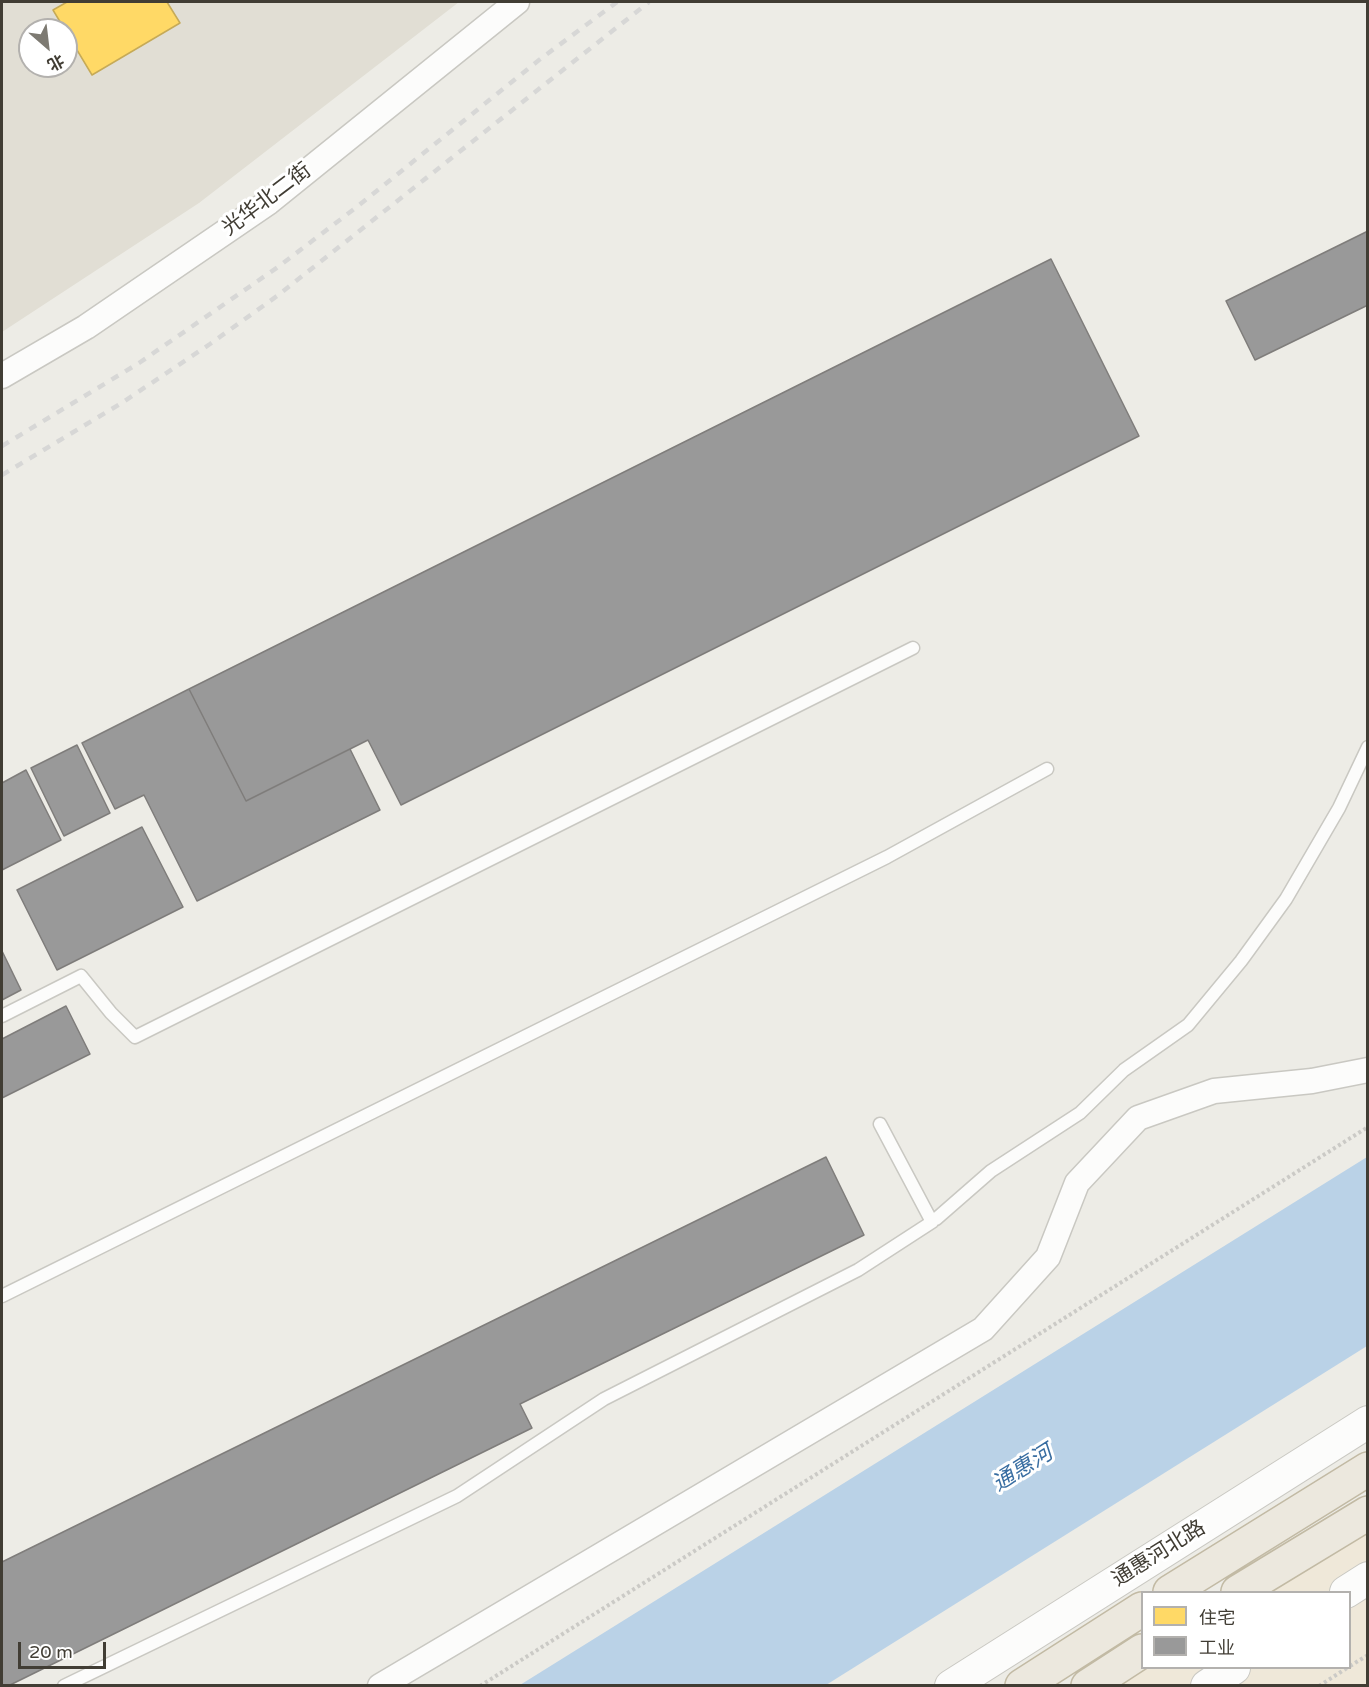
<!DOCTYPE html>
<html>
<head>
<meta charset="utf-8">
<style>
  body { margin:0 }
  #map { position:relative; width:1369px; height:1687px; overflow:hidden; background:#edece6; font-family:"Varela Round","Noto Sans SC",sans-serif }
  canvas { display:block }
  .frame { position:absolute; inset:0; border:3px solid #413d34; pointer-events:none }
  .legend { position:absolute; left:1141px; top:1591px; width:210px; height:78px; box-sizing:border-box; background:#fff; border:2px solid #b3b1ae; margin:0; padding:8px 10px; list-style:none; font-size:18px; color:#413d34 }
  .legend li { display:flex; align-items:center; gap:12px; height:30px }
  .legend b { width:30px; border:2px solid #b3b1ae }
  .north { position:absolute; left:18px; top:18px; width:60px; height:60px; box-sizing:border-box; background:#fff; border:2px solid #b3b1ae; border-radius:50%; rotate:152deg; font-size:16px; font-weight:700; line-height:24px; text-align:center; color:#413d34 }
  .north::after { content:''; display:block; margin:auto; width:21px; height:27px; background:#7d7a72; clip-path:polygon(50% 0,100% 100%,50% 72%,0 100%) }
  .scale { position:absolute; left:18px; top:1642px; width:88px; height:27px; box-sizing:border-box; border:3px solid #413d34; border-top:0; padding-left:8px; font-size:18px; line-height:21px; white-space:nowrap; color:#413d34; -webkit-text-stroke:4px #fff; paint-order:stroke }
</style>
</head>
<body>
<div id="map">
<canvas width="1369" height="1687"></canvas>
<div class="frame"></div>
<ul class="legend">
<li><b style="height:16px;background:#ffd966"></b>住宅</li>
<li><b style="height:16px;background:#999"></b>工业</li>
</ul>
<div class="north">北</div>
<div class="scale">20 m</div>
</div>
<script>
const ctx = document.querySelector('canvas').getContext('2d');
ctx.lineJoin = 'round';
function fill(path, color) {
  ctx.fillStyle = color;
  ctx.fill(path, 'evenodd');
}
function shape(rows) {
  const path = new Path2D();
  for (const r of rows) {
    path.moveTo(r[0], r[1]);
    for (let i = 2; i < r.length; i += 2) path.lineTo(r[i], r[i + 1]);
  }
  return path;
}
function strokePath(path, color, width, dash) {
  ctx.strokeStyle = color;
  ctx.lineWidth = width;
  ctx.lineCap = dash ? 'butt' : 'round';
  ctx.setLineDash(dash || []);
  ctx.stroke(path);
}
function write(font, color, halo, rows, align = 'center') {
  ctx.font = font + ' "Varela Round","Noto Sans SC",sans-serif';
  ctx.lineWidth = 6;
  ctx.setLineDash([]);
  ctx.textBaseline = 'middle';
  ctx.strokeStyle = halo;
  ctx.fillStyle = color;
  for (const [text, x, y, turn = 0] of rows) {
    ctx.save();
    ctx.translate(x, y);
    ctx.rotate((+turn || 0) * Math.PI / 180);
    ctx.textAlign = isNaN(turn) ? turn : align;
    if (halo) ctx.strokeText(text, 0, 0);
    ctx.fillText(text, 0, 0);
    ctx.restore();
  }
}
const residential = shape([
  [2,2,459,2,199,203,2,332],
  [30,30,66,30,66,66,30,66]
]);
const commercial = shape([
  [1367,1524,1367,1685,1115,1686,1143,1668,1350,1668,1350,1592,1260,1592]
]);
const water = shape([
  [1367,1157,1367,1346,826,1685,520,1685]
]);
const homes = shape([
  [67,2,167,2,180,23,92,75,53,10,67,2]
]);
const industry = shape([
  [1368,231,1368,305,1255,360,1226,301,1368,231],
  [1051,259,1139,436,401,805,368,740,246,801,189,689,1051,259],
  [189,689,246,801,350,749,380,810,197,901,144,795,115,809,82,743,189,689],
  [77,745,110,813,64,836,31,768,77,745],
  [26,770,61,840,2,870,2,783,26,770],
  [142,827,183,907,57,970,17,890,142,827],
  [2,951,21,990,2,1000,2,951],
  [66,1006,90,1054,2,1098,2,1039,66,1006],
  [826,1157,864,1235,520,1404,532,1428,8,1686,2,1686,2,1562,826,1157]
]);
const path = shape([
  [1350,1666,1368,1655],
  [480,1686,1368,1127],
  [1319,1686,1347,1668]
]);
const service = shape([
  [2,1016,81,976,111,1013,135,1037,913,648],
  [936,1219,991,1171,1080,1113,1124,1070,1188,1025,1241,961,1286,899,1339,808,1368,747],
  [2,1296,887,857,1047,769],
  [64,1686,457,1496,604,1399,858,1270,932,1222,880,1124]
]);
const minor = shape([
  [2,376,86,327,269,202,517,2],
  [380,1686,983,1329,1048,1257,1077,1183,1138,1118,1214,1091,1312,1081,1368,1070]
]);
const tertiary = shape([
  [1346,1592,1368,1578],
  [951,1686,1368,1422],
  [1207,1686,1234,1668]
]);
const trunk = shape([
  [1170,1592,1368,1469],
  [1238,1592,1368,1513],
  [1022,1686,1142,1609],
  [1088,1686,1142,1651]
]);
const rail = shape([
  [2,446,139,363,278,267,358,206,539,60,617,2],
  [2,475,120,404,210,344,277,296,649,2]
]);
const streetNames = [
  ["光华北二街",267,200,-37],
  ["通惠河北路",1159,1554,-32]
];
const waterNames = [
  ["通惠河",1023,1469,-32]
];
fill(residential, '#e1ded4');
fill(commercial, '#efe8d9');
fill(water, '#bad2e7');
fill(homes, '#ffd966');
strokePath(homes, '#c6aa57', 1.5);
fill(industry, '#999');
strokePath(industry, '#7f7d7b', 1.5);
strokePath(service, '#c9c8c2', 15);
strokePath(minor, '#c9c8c2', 27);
strokePath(tertiary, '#c9c8c2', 34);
strokePath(trunk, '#c2baa4', 36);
strokePath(path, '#cbcac6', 4, [3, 3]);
strokePath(service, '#fcfcfb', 12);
strokePath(minor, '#fcfcfb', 24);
strokePath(tertiary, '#fcfcfb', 32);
strokePath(trunk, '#ece8de', 33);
strokePath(rail, '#d7d7d6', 4.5, [8, 8]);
write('21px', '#413d34', '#fff', streetNames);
write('italic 22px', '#386da1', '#fff', waterNames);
</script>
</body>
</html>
